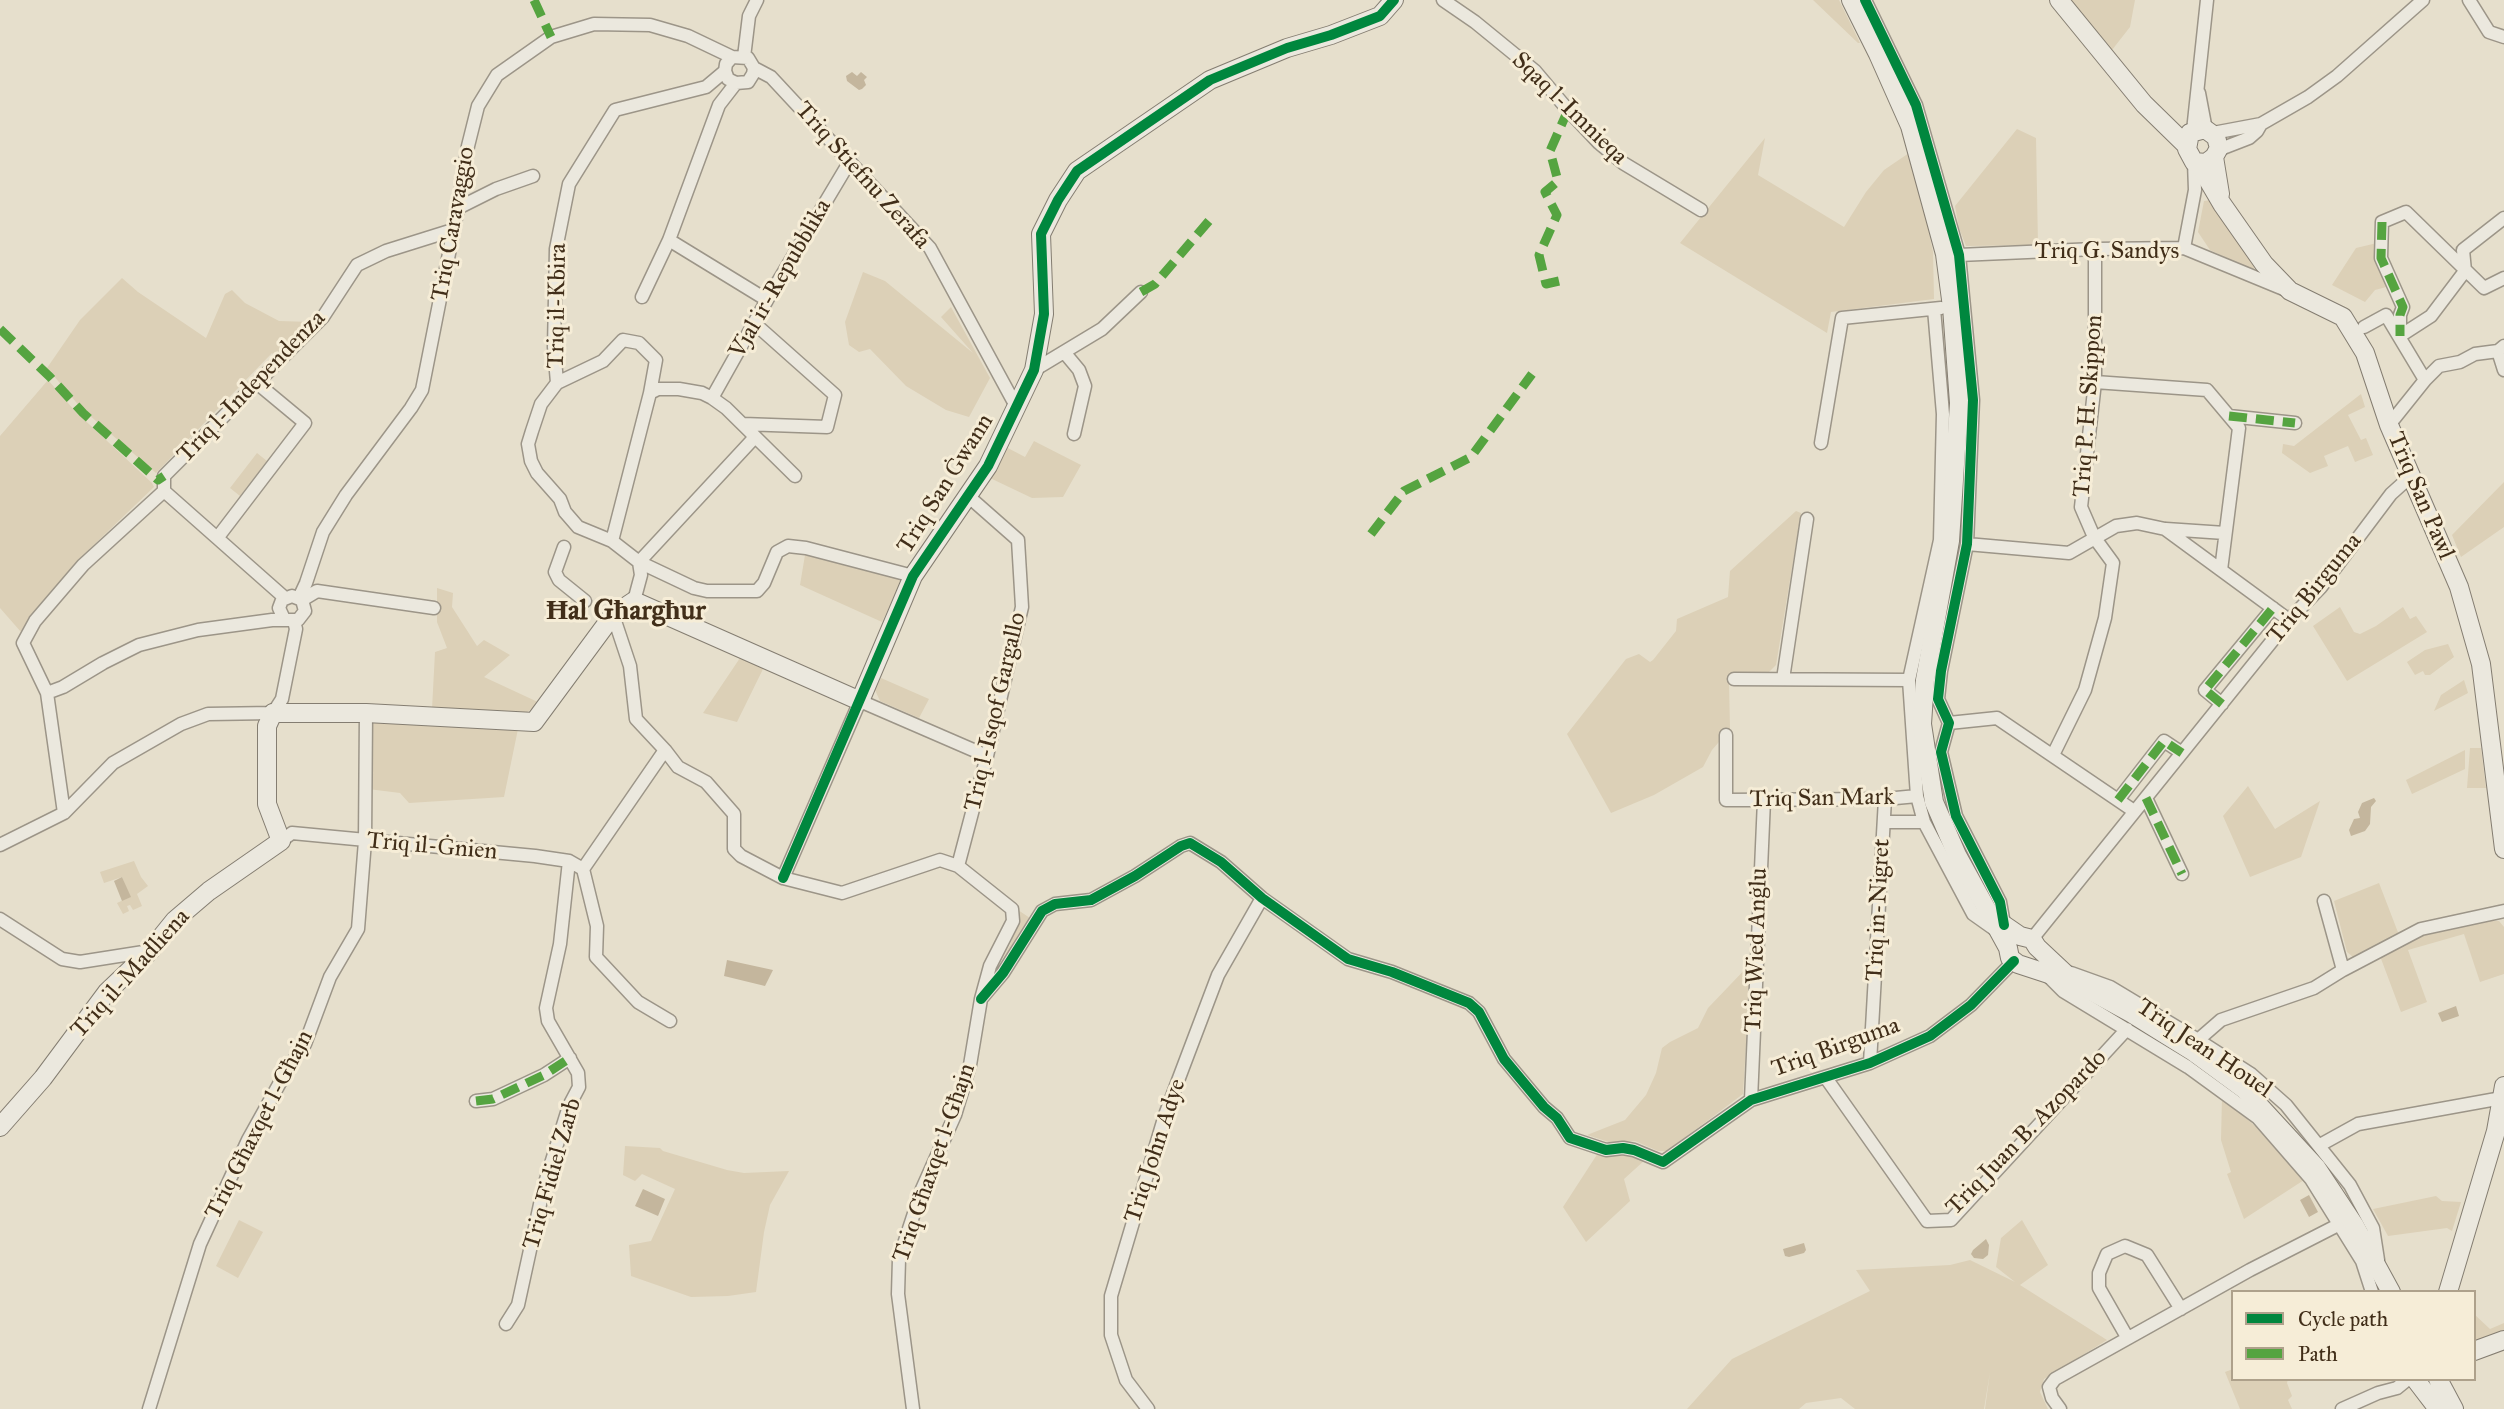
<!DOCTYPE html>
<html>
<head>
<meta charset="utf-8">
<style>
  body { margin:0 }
  #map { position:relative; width:2504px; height:1409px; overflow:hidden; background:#e6dfcc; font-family:"IM FELL Great Primer",serif }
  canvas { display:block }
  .legend { position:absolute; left:2231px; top:1290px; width:245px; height:91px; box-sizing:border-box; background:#f6edd7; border:2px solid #aea18b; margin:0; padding:9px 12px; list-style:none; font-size:21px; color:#412e19 }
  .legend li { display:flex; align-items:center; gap:14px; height:35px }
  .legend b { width:35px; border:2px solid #aea18b }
</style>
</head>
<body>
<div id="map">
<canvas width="2504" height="1409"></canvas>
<ul class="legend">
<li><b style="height:9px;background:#00873e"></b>Cycle path</li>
<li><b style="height:9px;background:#55a440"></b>Path</li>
</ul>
</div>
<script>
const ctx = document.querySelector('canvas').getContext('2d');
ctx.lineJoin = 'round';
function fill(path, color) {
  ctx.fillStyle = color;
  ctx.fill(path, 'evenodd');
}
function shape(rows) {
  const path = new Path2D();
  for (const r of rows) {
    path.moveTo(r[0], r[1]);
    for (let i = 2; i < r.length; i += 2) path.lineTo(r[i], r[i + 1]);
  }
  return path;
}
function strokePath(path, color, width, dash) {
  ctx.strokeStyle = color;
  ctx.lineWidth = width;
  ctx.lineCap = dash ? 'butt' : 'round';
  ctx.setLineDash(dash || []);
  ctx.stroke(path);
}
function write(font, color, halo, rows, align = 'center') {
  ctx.font = font + ' "IM FELL Great Primer",serif';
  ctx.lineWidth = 6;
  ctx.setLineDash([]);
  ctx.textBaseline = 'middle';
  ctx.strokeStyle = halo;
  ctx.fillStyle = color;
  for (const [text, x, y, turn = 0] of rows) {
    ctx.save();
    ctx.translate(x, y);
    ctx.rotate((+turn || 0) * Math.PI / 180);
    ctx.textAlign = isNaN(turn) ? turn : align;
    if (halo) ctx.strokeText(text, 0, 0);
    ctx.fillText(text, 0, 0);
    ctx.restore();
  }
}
const green = shape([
  [1813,0,1839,0,1860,43,1858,43],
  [2071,0,2135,0,2130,27,2112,50],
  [2017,129,2036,138,2038,245,1966,246,1959,228,1955,206],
  [1765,138,1758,175,1844,227,1866,192,1884,170,1909,153,1922,198,1933,252,1934,299,1831,312,1827,333,1680,243],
  [2211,200,2255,263,2253,271,2210,250,2198,232,2204,201],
  [2377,243,2390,286,2375,290,2365,302,2332,285,2356,248],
  [863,272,885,281,973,353,941,317,951,307,990,378,969,417,946,410,906,386,870,349,859,352,849,345,845,322],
  [122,278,138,292,206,338,225,294,232,290,245,303,279,321,312,322,277,359,272,353,156,473,81,408,47,368,80,320],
  [48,380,75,411,152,483,154,487,76,562,21,632,0,608,0,436],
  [2361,394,2365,407,2348,415,2361,440,2366,438,2373,455,2355,462,2348,446,2324,456,2328,466,2310,473,2282,453,2283,444,2294,446],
  [1034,441,1081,465,1063,497,1032,498,990,478,1004,446,1025,457],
  [257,453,267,461,240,496,230,488],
  [2504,482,2504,527,2461,557,2452,535],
  [1796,511,1801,513,1776,665,1768,673,1735,673,1729,682,1730,729,1712,750,1703,767,1654,795,1611,813,1567,734,1626,659,1639,654,1650,662,1653,660,1676,631,1677,619,1728,597,1730,571],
  [805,555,902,580,882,622,800,585],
  [437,588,453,593,452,607,477,646,484,640,510,655,484,677,540,703,527,712,432,709,435,652,447,648,437,622],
  [2340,607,2354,632,2360,634,2376,626,2403,607,2410,619,2416,616,2427,632,2347,681,2313,626],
  [2448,644,2454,657,2430,675,2425,675,2423,671,2415,675,2407,662,2425,650],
  [740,658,764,667,737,722,703,713],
  [881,678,929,699,919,718,880,701,875,690],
  [2464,680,2468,693,2434,711,2441,695],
  [373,723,518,729,504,797,409,803,400,793,368,789],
  [2470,748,2481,748,2486,788,2467,788],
  [2465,750,2465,769,2412,794,2406,780],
  [2248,786,2275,829,2320,801,2301,857,2250,877,2223,816],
  [134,861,141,877,148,886,137,894,142,906,133,910,130,905,127,906,129,911,123,914,117,903,130,897,122,877,104,883,100,872],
  [2379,883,2399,935,2353,957,2347,952,2334,901],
  [1018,910,1030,918,1001,970,997,970,1010,945,1019,918],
  [2489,921,2499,921,2504,927,2504,974,2480,982,2464,934,2408,950,2427,1002,2401,1012,2380,956,2409,941,2440,930],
  [1751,963,1743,1094,1667,1151,1658,1151,1635,1141,1612,1143,1587,1135,1625,1120,1646,1095,1656,1073,1662,1048,1670,1042,1698,1028,1708,1008],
  [2222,1097,2256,1127,2304,1180,2244,1219,2227,1174,2231,1172,2221,1140],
  [625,1146,660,1148,663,1151,727,1170,744,1173,789,1171,770,1205,764,1232,756,1292,728,1296,691,1297,631,1276,629,1245,651,1241,675,1189,642,1174,635,1181,623,1175],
  [1622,1150,1645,1160,1624,1179,1630,1201,1586,1242,1563,1207,1598,1153],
  [2436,1196,2442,1201,2461,1202,2452,1231,2447,1228,2388,1236,2373,1209],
  [239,1220,263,1232,238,1278,216,1266],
  [2022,1220,2048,1265,2020,1285,2107,1340,2044,1379,2040,1392,2048,1409,1985,1409,1990,1372,1984,1409,1855,1409,1841,1398,1806,1403,1799,1409,1687,1409,1732,1359,1870,1291,1856,1270,1950,1265,1970,1260,2015,1282,1996,1267,2001,1238],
  [2474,1314,2490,1329,2504,1323,2504,1334,2474,1345],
  [2233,1369,2233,1379,2288,1379,2287,1383,2292,1396,2288,1400,2292,1409,2240,1409,2225,1372]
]);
const water = shape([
  [852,72,857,76,861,72,867,77,864,80,866,85,862,89,859,90,847,81,846,76],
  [2374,798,2376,801,2371,807,2370,824,2365,831,2351,836,2349,830,2354,819,2360,818,2358,812,2362,803],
  [122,877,131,897,122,901,114,881],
  [727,960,773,970,765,986,724,976],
  [2456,1006,2459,1016,2442,1022,2438,1013],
  [643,1189,665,1199,658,1216,635,1206],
  [2309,1195,2318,1212,2309,1217,2300,1200],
  [1986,1239,1989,1245,1988,1255,1983,1259,1974,1258,1971,1254,1973,1250],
  [1804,1243,1806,1250,1804,1253,1789,1257,1785,1256,1783,1249]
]);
const street = shape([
  [1443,0,1475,22,1535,71,1568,110,1599,143,1623,163,1701,210],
  [1865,0,1916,105,1959,255,1973,400,1967,544,1941,671,1938,699,1949,723,1941,752,1956,816,2000,902,2004,924],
  [2469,0,2489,32,2504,37],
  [744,57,749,16,757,0],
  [754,68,771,77,930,248,1017,408],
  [725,71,706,87,615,110,569,184,556,249,554,347,557,383,541,404,532,431,528,444,531,461,537,473,560,499,565,512,578,527,612,541,639,562,694,588,707,591,757,591,764,583,777,552,788,546,806,548,913,576],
  [2199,93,2206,130],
  [2193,131,2207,0],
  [2213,133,2261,124,2308,97,2337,76,2423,0],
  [2218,150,2249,138,2257,131,2261,124],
  [458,208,496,189,533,176],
  [669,240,767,300],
  [2184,248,2195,190,2194,162],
  [1959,255,2095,249,2184,248,2286,290],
  [642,297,669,240,719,105,736,83],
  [1934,309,1943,414,1940,540,1909,680,1917,796,1924,822,1973,914,1997,931],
  [2364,327,2386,315,2425,380,2389,425],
  [2400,336,2400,315,2403,307,2381,258,2382,222,2406,212,2484,288,2504,278],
  [2400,336,2431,316,2465,271,2463,250,2504,218],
  [2498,351,2504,370],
  [1064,352,1079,370,1085,386,1074,434],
  [1034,370,1102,329,1141,292],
  [2425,380,2439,366,2460,362,2475,354,2498,351,2504,346],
  [2095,382,2207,390,2239,428,2221,570],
  [557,383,603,361,623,340,639,343,656,360,650,393,612,541],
  [650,393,658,389,679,389,702,393,712,398,726,408,795,476],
  [712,398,767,300,850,161],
  [2229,416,2295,423],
  [743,424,827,427,835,395,754,323],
  [1821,443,1842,318,1941,308],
  [164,491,285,598],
  [2166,529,2225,533],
  [218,537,305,423,258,384],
  [1967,544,2069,553,2116,526,2137,523,2165,529,2289,620],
  [564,547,555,572,559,580,585,601],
  [639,562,755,437],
  [299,598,306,583,323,532,346,495,411,408,422,390,458,208,468,146,478,106,497,75,551,37,594,24,650,25,688,36,732,57,748,58,754,68,753,74,748,82,736,83,728,79,725,71,726,64,732,57],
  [302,600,317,591,434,608],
  [634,601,641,575,639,562],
  [613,615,630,666,636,719,665,750,678,767,706,782,734,814,734,849,741,856,783,878,842,893,940,860,958,866,1012,909,1013,921,990,966,981,999,970,1065,955,1115,922,1189,899,1259,898,1294,913,1409],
  [1734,679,1909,680],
  [1783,679,1807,519],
  [47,693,63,687,103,663,139,645,198,630,272,620,298,620,305,611,302,600,292,596,282,600,279,608,284,619],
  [2222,704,2205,690,2273,608],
  [1949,723,1997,718,2134,811],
  [1726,735,1726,800,1885,799,1917,796],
  [2053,755,2085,690,2105,618,2113,563,2094,537,2081,507,2095,382,2095,249],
  [2146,798,2182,874],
  [2118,800,2164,741,2182,753],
  [64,813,47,693,23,643,35,621,83,565,164,491,164,476,323,317,357,265,386,251,453,230],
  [1885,822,1924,822],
  [281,841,292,833,535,856,569,861,583,869],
  [0,845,64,813,113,763,181,724,208,714,273,713,282,699,296,629,294,621],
  [958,866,987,756,1022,607,1018,540,968,496],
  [583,869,597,926,596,957,638,1002,670,1021],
  [583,869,665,750],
  [783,878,860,701,987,756],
  [2324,901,2343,970],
  [0,919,62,959,80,962,150,951],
  [2032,939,2289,620,2321,587,2391,494,2411,476],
  [2071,973,2110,987,2198,1040,2251,1074,2286,1105,2350,1185,2373,1228,2378,1260],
  [2047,975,2063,991,2188,1067,2258,1118,2311,1179,2362,1261,2372,1292],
  [981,999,1003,973,1042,911,1055,904,1091,900,1135,876,1181,846,1190,843,1221,862,1262,898,1348,959,1392,972,1469,1003,1479,1012,1504,1059,1544,1107,1557,1118,1570,1138,1606,1150,1623,1148,1634,1150,1663,1162,1751,1100,1870,1063,1930,1036,1971,1005,2014,961],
  [2198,1040,2221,1020,2314,988,2343,970,2421,929,2504,911],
  [1870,1063,1885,799],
  [1826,1078,1927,1221,1951,1220,2127,1029],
  [1751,1100,1764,800],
  [476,1101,493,1099,544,1075,570,1058],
  [2320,1145,2358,1124,2502,1098],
  [506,1324,518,1305,544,1186,569,1106,579,1087,578,1073,548,1021,546,1008,560,944,569,861],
  [2127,1337,2099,1288,2099,1273,2107,1254,2125,1246,2147,1255,2181,1309],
  [149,1409,200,1244,248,1140,287,1070,305,1044,330,977,358,929,365,841,366,713],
  [1148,1409,1126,1380,1111,1335,1111,1296,1165,1115,1218,975,1262,898],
  [2060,1409,2052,1398,2049,1387,2055,1379,2250,1270,2340,1224],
  [2342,1409,2378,1393,2397,1388,2408,1379]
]);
const secondary = shape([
  [1851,0,1878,54,1910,126,1945,254,1952,307,1959,403,1950,541,1925,680,1922,724,1934,802,1957,855,2008,948,2010,958,2018,964,2076,983,2131,1013,2192,1051,2245,1090,2316,1167,2355,1226,2391,1292],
  [2059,0,2144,104,2186,145],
  [2214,157,2206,163,2194,162,2187,149,2190,133,2205,129,2216,137,2219,148,2214,157,2220,194],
  [2198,163,2222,204,2264,264,2290,291,2343,317,2365,353,2389,425,2459,587,2481,664,2504,849],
  [1994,915,2004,925,2020,936,2032,939,2037,947,2068,976],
  [0,1127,43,1078,107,992,150,951,175,920,209,891,281,841,267,804,267,726,273,713,366,713,534,722,613,615,634,601,860,701,913,576,988,466,1034,370,1044,314,1041,234,1058,200,1077,171,1210,80,1287,48,1331,35,1380,16,1394,0],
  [2448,1292,2496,1131,2504,1086],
  [2474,1351,2504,1340],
  [2415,1379,2438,1409],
  [2438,1379,2454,1409]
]);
const quiet = shape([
  [534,0,551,37],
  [2382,222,2381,258,2403,307,2400,315,2400,336],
  [1559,281,1546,284,1539,255,1557,215,1545,192,1558,181,1550,151,1568,110],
  [1141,292,1155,284,1214,215],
  [0,329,50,377,83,413,158,480,164,476],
  [2229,416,2295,423],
  [1371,534,1404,491,1471,457,1532,374],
  [2222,704,2205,690,2273,608],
  [2146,798,2182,874],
  [2118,800,2164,741,2182,753],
  [476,1101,493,1099,544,1075,570,1058]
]);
const cycleway = shape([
  [1865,0,1916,105,1959,255,1973,400,1967,544,1941,671,1938,699,1949,723,1941,752,1956,816,2000,902,2004,925],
  [783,878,913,576,988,466,1034,370,1044,314,1041,234,1058,200,1077,171,1210,80,1287,48,1331,35,1380,16,1394,0],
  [981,999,1003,973,1042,911,1055,904,1091,900,1135,876,1181,846,1190,843,1221,862,1262,898,1348,959,1392,972,1469,1003,1479,1012,1504,1059,1544,1107,1557,1118,1570,1138,1606,1150,1623,1148,1634,1150,1663,1162,1751,1100,1870,1063,1930,1036,1971,1005,2014,961]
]);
const streetNames = [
  ["Sqaq l-Imnieqa",1569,109,44],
  ["Triq Stiefnu Zerafa",862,176,48],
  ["Triq Caravaggio",454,224,-80],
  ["Triq G. Sandys",2107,252],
  ["Vjal ir-Repubblika",781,279,-60],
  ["Triq il-Kbira",558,306,-89],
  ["Triq l-Independenza",252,387,-46],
  ["Triq P. H. Skippon",2089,406,-86],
  ["Triq San Ġwann",946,484,-58],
  ["Triq San Pawl",2420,496,67],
  ["Triq Birguma",2315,589,-51],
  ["Triq l-Isqof Gargallo",996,712,-77],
  ["Triq San Mark",1822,799,-1],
  ["Triq il-Ġnien",432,847,5],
  ["Triq in-Nigret",1879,910,-87],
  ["Triq Wied Anġlu",1757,950,-88],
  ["Triq il-Madliena",131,974,-48],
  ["Triq Birguma",1836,1048,-20],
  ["Triq Jean Houel",2204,1049,34],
  ["Triq Għaxqet l-Għajn",260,1125,-63],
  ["Triq Juan B. Azopardo",2027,1133,-46],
  ["Triq John Adye",1156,1151,-72],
  ["Triq Għaxqet l-Għajn",935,1163,-71],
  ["Triq Fidiel Zarb",553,1174,-74]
];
const quarterNames = [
  ["Ħal Għargħur",626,612]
];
fill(green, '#dcd0b7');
fill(water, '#c4b69d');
strokePath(street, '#9c9588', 15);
strokePath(secondary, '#847d71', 20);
strokePath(street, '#ebe8de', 12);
strokePath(secondary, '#ebe8de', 18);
strokePath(quiet, '#55a440', 9, [18, 9]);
strokePath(cycleway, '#00873e', 10);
write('24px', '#412e19', '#f6edd7', streetNames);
write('bold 28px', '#412e19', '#f6edd7', quarterNames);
</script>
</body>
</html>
